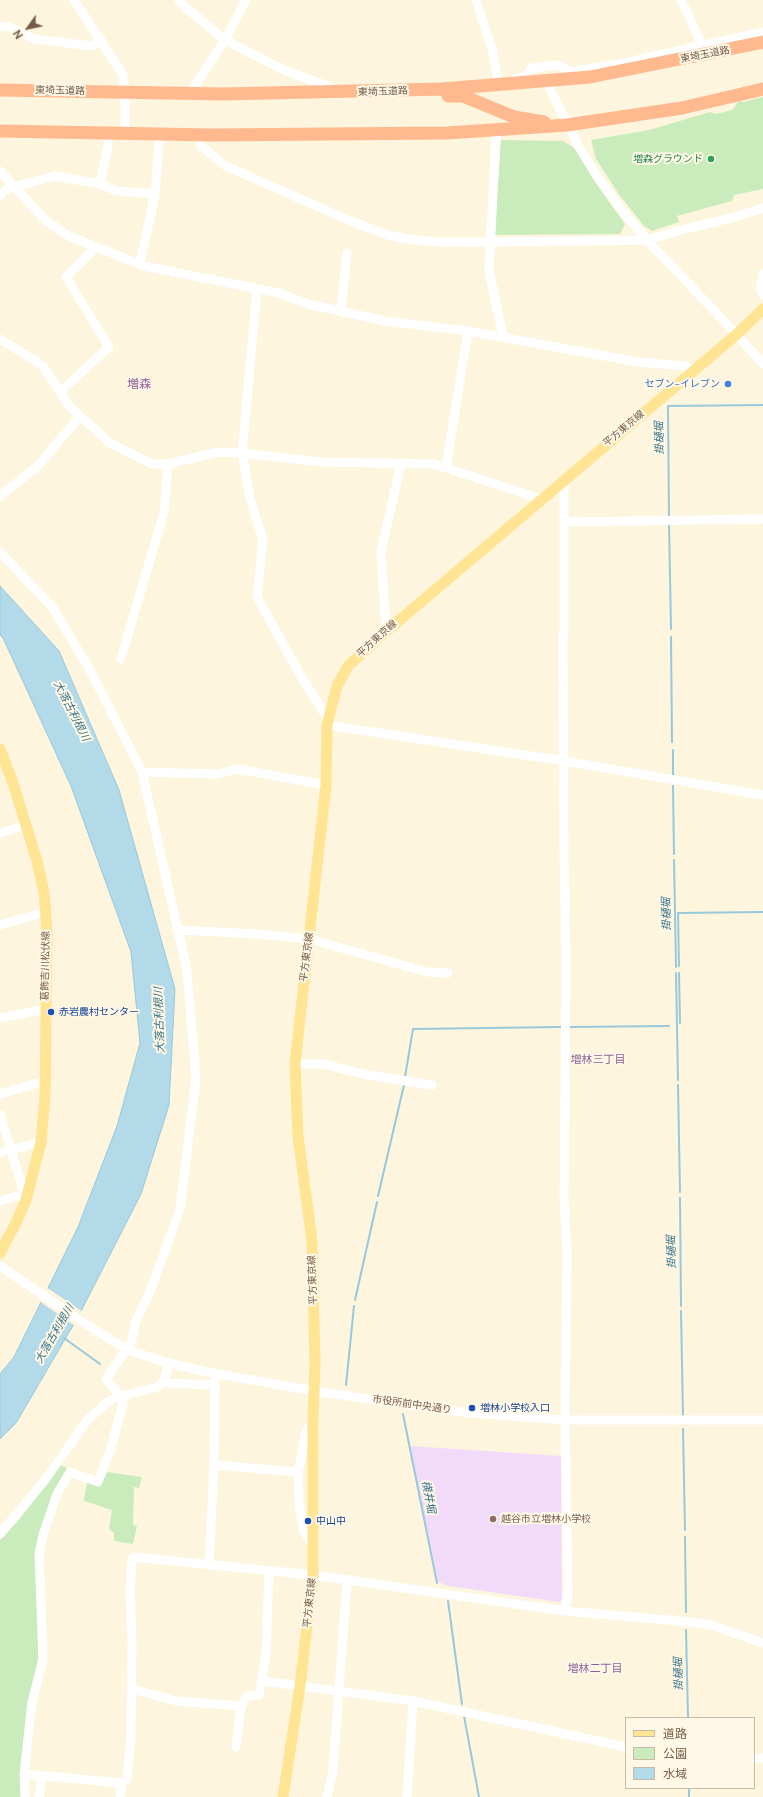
<!DOCTYPE html>
<html>
<head>
<meta charset="utf-8">
<style>
  body { margin:0 }
  #map { position:relative; width:763px; height:1797px; overflow:hidden; background:#fef5de; font-family:"DM Sans","Noto Sans JP",sans-serif }
  canvas { display:block }
  .legend { position:absolute; left:625px; top:1717px; width:130px; height:72px; box-sizing:border-box; background:#fff8e6; border:1px solid #c8baa6; margin:0; padding:5px 7px; list-style:none; font-size:12px; color:#755c45 }
  .legend li { display:flex; align-items:center; gap:8px; height:20px }
  .legend b { width:20px; border:1px solid #c8baa6 }
  .north { position:absolute; left:8px; top:8px; width:40px; height:40px; -webkit-text-stroke:3px #fff8e6; paint-order:stroke; rotate:237deg; font-size:11px; font-weight:700; line-height:16px; text-align:center; color:#755c45 }
  .north::after { content:''; display:block; margin:auto; width:14px; height:18px; background:#755c45; clip-path:polygon(50% 0,100% 100%,50% 72%,0 100%) }
</style>
</head>
<body>
<div id="map">
<canvas width="763" height="1797"></canvas>
<ul class="legend">
<li><b style="height:5px;background:#ffe494"></b>道路</li>
<li><b style="height:11px;background:#caecbc"></b>公園</li>
<li><b style="height:11px;background:#b2dae8"></b>水域</li>
</ul>
<div class="north">N</div>
</div>
<script>
const ctx = document.querySelector('canvas').getContext('2d');
ctx.lineJoin = 'round';
function fill(path, color) {
  ctx.fillStyle = color;
  ctx.fill(path, 'evenodd');
}
function shape(rows) {
  const path = new Path2D();
  for (const r of rows) {
    path.moveTo(r[0], r[1]);
    for (let i = 2; i < r.length; i += 2) path.lineTo(r[i], r[i + 1]);
  }
  return path;
}
function strokePath(path, color, width, dash) {
  ctx.strokeStyle = color;
  ctx.lineWidth = width;
  ctx.lineCap = dash ? 'butt' : 'round';
  ctx.setLineDash(dash || []);
  ctx.stroke(path);
}
function write(font, color, halo, rows, align = 'center') {
  ctx.font = font + ' "DM Sans","Noto Sans JP",sans-serif';
  ctx.lineWidth = 4;
  ctx.setLineDash([]);
  ctx.textBaseline = 'middle';
  ctx.strokeStyle = halo;
  ctx.fillStyle = color;
  for (const [text, x, y, turn = 0] of rows) {
    ctx.save();
    ctx.translate(x, y);
    ctx.rotate((+turn || 0) * Math.PI / 180);
    ctx.textAlign = isNaN(turn) ? turn : align;
    if (halo) ctx.strokeText(text, 0, 0);
    ctx.fillText(text, 0, 0);
    ctx.restore();
  }
}
const education = shape([
  [410,1446,561,1456,562,1600,559,1602,449,1586,438,1582]
]);
const green = shape([
  [763,97,763,189,734,195,732,201,677,216,679,222,652,231,644,226,618,193,596,159,591,140,649,130,710,112,716,114,732,110,739,101,744,102],
  [501,140,563,141,574,148,597,185,625,224,620,234,494,235],
  [61,1465,67,1468,54,1491,40,1531,38,1659,21,1797,0,1797,0,1540,18,1521],
  [107,1472,142,1477,139,1488,134,1487,133,1525,137,1526,133,1544,114,1541,114,1533,109,1529,112,1510,84,1501,87,1482,101,1484]
]);
const water = shape([
  [0,586,59,651,119,790,175,989,169,1105,141,1194,78,1317,16,1423,0,1439,0,1374,14,1357,78,1227,117,1126,140,1043,131,952,71,786,3,638,0,635,0,586]
]);
const pier = shape([
  [46,1287,83,1312,75,1326,39,1301]
]);
const stream = shape([
  [669,517,668,406,763,405],
  [669,523,671,629],
  [671,637,672,742],
  [673,750,673,775],
  [673,786,674,854],
  [674,860,676,967],
  [679,966,678,913,763,912],
  [676,973,678,1080],
  [679,973,680,1023],
  [570,1027,669,1026],
  [405,1077,413,1029,561,1027],
  [678,1085,680,1192],
  [378,1196,404,1085],
  [680,1198,681,1306],
  [355,1300,377,1202],
  [681,1311,683,1415],
  [64,1338,100,1364],
  [346,1385,354,1306],
  [403,1414,437,1583],
  [683,1429,685,1530],
  [685,1537,686,1612],
  [448,1601,462,1704],
  [686,1630,688,1718],
  [464,1716,479,1797],
  [689,1788,689,1797]
]);
const minor = shape([
  [74,0,123,75,125,91,125,132],
  [179,0,186,8,225,40,286,71,328,86,334,93],
  [476,0,492,49,499,85],
  [681,0,690,18,702,46],
  [0,27,7,26,34,39,92,46,101,40],
  [516,78,525,77,532,68,558,65,570,72,624,63,763,32],
  [546,81,579,147,597,176,621,209,647,240,725,322,763,364],
  [190,93,225,40,246,0],
  [198,135,201,146,226,166,348,220,388,235,406,239,438,242,490,242,647,240,685,229,735,217,763,208],
  [496,136,489,270,503,337],
  [0,171,45,220,69,236,144,266,279,293,308,304,385,321,468,331,638,362,685,366,692,372],
  [100,184,108,146,108,132],
  [13,187,55,176,100,184,116,191,155,194],
  [0,195,12,185],
  [140,264,155,194,160,133],
  [763,274,760,289,763,295],
  [257,289,242,453,250,498,263,540,257,597,302,678,328,719],
  [341,310,347,253],
  [0,339,43,366,69,406,110,443,152,464,168,464,218,452,242,453,320,462,434,464,541,499],
  [60,392,109,347,66,277,96,247],
  [446,467,468,331],
  [564,480,564,635],
  [0,496,38,466,80,416],
  [564,522,763,519],
  [0,552,53,608,91,672,142,772,187,970,196,1079,180,1209,150,1292,136,1321,131,1343,106,1379,116,1391,123,1403,111,1448,98,1482,70,1472,57,1494,43,1535,39,1554,43,1659,32,1702,24,1774,25,1797],
  [386,631,381,551,401,464],
  [563,635,564,858,566,963,564,1197,567,1254,565,1420,568,1590,565,1611],
  [121,659,164,512,168,464],
  [327,725,564,761,763,795],
  [142,772,218,774,237,769,326,785],
  [0,833,27,825],
  [0,925,46,912],
  [177,930,258,934,309,939,427,972,448,973],
  [0,1018,46,1009],
  [295,1064,323,1064,368,1075,432,1085],
  [0,1094,45,1081],
  [0,1114,26,1200],
  [11,1150,41,1142],
  [0,1153,10,1149],
  [0,1201,17,1196,26,1200],
  [0,1266,78,1319,127,1350,169,1363,212,1373,315,1391,433,1409,471,1413,565,1420,763,1420],
  [162,1383,215,1385],
  [214,1465,298,1472,306,1432,313,1421],
  [298,1472,299,1505,304,1532,313,1545],
  [0,1534,45,1480,88,1419,109,1401,118,1397,158,1387,164,1381,169,1363],
  [209,1564,214,1465,215,1373],
  [262,1681,413,1701,626,1747],
  [132,1689,176,1701,241,1706],
  [236,1747,241,1706,247,1696,259,1695,266,1654,269,1571],
  [754,1759,763,1758],
  [24,1774,122,1783,127,1779,131,1735,132,1641,130,1591,132,1560,134,1557,313,1575,565,1611,679,1621,711,1625,763,1643],
  [39,1797,42,1776],
  [120,1797,122,1783],
  [327,1797,333,1771,347,1580],
  [407,1797,413,1701]
]);
const major = shape([
  [0,749,13,783,37,861,44,892,47,931,45,1096,41,1142,26,1200,16,1223,0,1253],
  [283,1797,300,1686,313,1575,313,1421,315,1362,312,1241,298,1136,295,1064,326,785,327,725,337,686,348,666,382,635,736,335,763,309]
]);
const highway = shape([
  [0,90,223,94,442,89,590,77,763,42],
  [448,96,463,96,514,117,544,122],
  [0,131,211,135,447,133,567,125,682,108,763,89]
]);
const markers = [
  [711,159,4,"#2e9e5b"],
  [728,384,4,"#3f7fe0"],
  [51,1012,4,"#1a4fb4"],
  [472,1408,4,"#1a4fb4"],
  [493,1519,4,"#8d6e63"],
  [308,1521,4,"#1a4fb4"]
];
const streetNames = [
  ["東埼玉道路",705,55,-11],
  ["東埼玉道路",60,91,1],
  ["東埼玉道路",383,92,-2],
  ["平方東京線",624,429,-40],
  ["平方東京線",377,639,-42],
  ["平方東京線",307,957,-83],
  ["葛飾吉川松伏線",46,966,-89],
  ["平方東京線",313,1280,-92],
  ["市役所前中央通り",412,1405,8],
  ["平方東京線",310,1603,-84]
];
const leisureNames = [
  ["増森グラウンド",703,159]
];
const shopNames = [
  ["セブン-イレブン",720,384]
];
const transitNames = [
  ["赤岩農村センター",59,1012],
  ["増林小学校入口",480,1408],
  ["中山中",316,1521]
];
const educationNames = [
  ["越谷市立増林小学校",501,1519]
];
const waterNames = [
  ["掛樋堀",660,438,-91],
  ["大落古利根川",71,711,63],
  ["掛樋堀",667,914,-91],
  ["大落古利根川",160,1020,-92],
  ["掛樋堀",672,1252,-91],
  ["大落古利根川",55,1334,-60],
  ["横井堀",428,1497,79],
  ["掛樋堀",679,1674,-91]
];
const neighbourhoodNames = [
  ["増林三丁目",598,1060],
  ["増林二丁目",595,1669]
];
const quarterNames = [
  ["増森",139,385]
];
fill(education, '#f2dbfa');
fill(green, '#caecbc');
fill(water, '#b2dae8');
strokePath(water, '#97c8db', 1);
fill(pier, '#fef5de');
strokePath(stream, '#97c8db', 2);
strokePath(minor, '#fff', 9);
strokePath(major, '#ffe494', 11);
strokePath(highway, '#feb98f', 13);
for (const [x, y, r, color] of markers) {
  const dot = new Path2D();
  dot.arc(x, y, r, 0, 2 * Math.PI);
  ctx.fillStyle = color;
  ctx.fill(dot);
  strokePath(dot, '#fff8e6', 1.5);
}
write('10px', '#755c45', '#fff8e6', streetNames);
write('10px', '#27864d', '#fff8e6', leisureNames, 'right');
write('10px', '#366cbe', '#fff8e6', shopNames, 'right');
write('10px', '#164399', '#fff8e6', transitNames, 'left');
write('10px', '#785e54', '#fff8e6', educationNames, 'left');
write('italic 11px', '#3c758b', '#fff8e6', waterNames);
write('11px', '#8d5f9a', '#fff8e6', neighbourhoodNames);
write('12px', '#8d5f9a', '#fff8e6', quarterNames);
</script>
</body>
</html>
